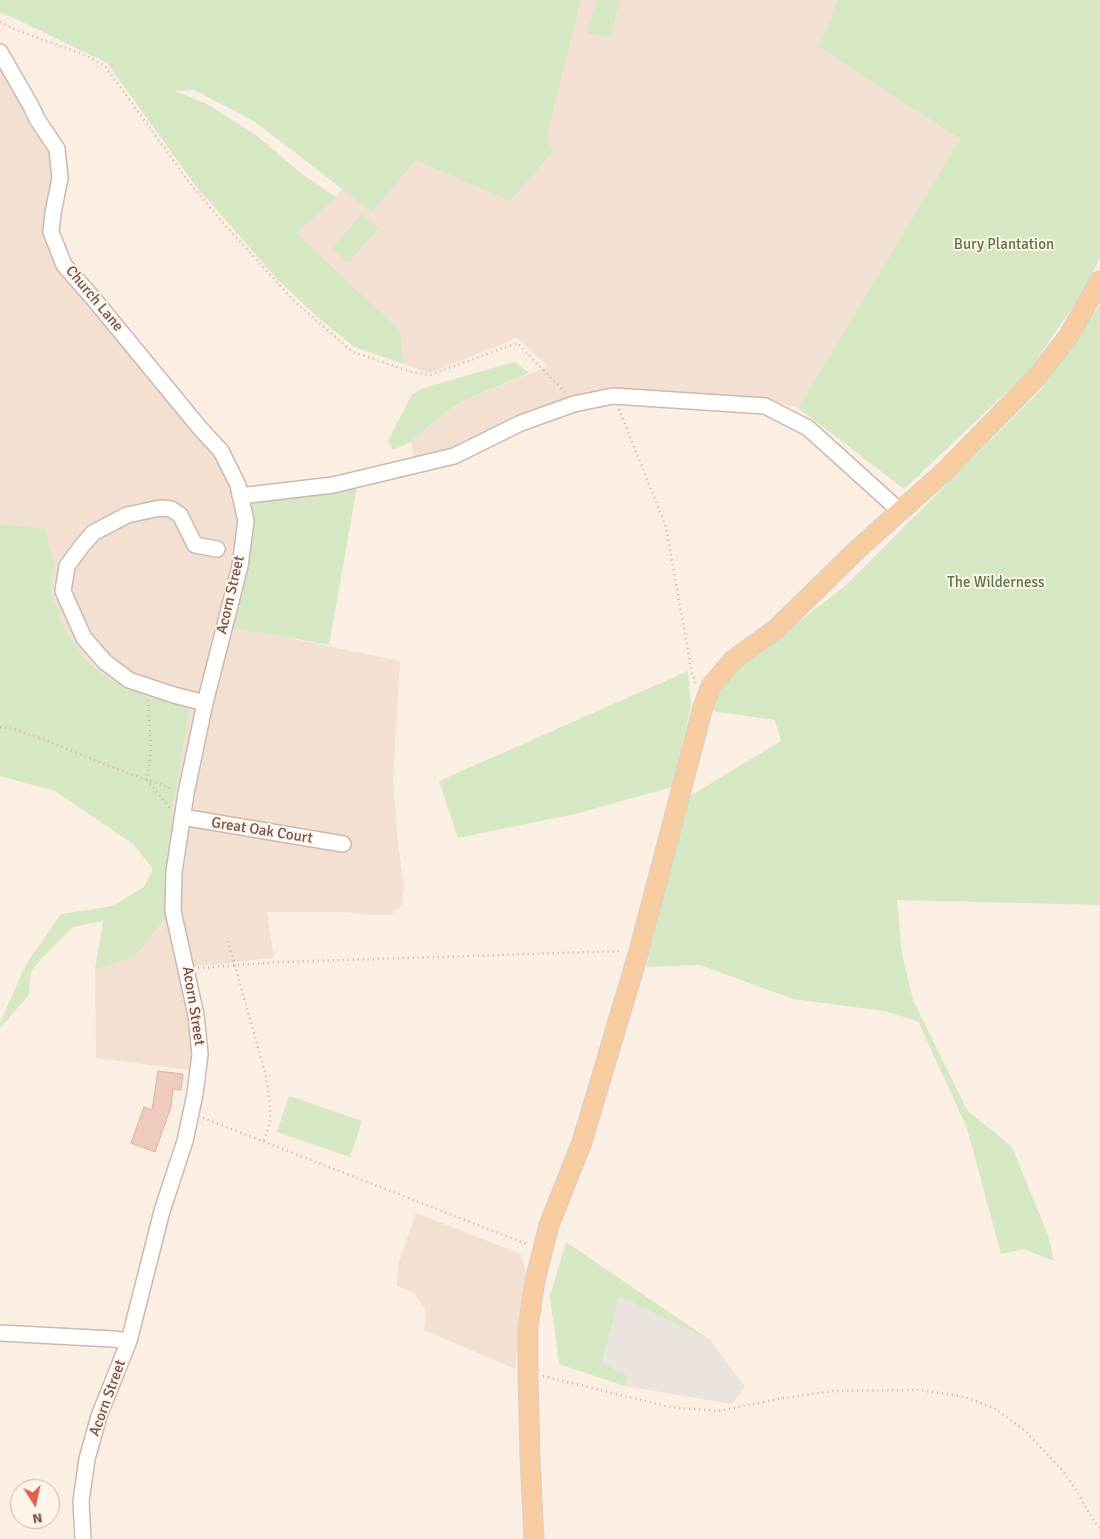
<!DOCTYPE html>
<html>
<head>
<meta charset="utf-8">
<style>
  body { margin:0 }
  #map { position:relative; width:1100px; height:1539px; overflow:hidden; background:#fbefe4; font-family:Signika,sans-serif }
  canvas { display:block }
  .north { position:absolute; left:10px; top:1479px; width:50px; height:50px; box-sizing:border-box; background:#fef4ea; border:1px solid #c6b4aa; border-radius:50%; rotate:170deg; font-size:14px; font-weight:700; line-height:20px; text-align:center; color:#72544b }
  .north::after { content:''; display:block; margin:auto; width:18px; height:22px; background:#dd5f50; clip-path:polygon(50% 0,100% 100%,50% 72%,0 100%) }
</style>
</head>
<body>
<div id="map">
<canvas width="1100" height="1539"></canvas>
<div class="north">N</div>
</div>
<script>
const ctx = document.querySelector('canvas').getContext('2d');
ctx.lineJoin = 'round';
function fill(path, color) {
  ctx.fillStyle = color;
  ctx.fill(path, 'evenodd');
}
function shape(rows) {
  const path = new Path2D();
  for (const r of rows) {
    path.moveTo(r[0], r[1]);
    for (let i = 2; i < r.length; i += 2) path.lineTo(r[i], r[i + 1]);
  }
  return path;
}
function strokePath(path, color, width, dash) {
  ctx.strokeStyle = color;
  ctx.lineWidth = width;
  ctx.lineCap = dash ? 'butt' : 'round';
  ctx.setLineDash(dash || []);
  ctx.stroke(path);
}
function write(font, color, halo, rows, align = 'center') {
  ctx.font = font + ' Signika,sans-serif';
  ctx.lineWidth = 4;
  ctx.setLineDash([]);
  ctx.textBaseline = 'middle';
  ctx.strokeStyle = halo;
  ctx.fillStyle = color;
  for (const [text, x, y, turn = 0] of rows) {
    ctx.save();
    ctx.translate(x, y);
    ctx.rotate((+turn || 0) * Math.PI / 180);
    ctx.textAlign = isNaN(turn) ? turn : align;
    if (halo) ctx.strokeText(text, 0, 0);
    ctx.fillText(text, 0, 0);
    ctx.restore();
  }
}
const residential = shape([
  [581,0,838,0,819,47,960,139,798,408,766,400,609,391,452,452,414,460,411,442,444,413,461,402,548,366,517,338,429,373,404,364,400,331,297,233,336,197,342,189,372,211,416,160,546,140],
  [0,47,53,143,56,174,51,232,67,265,223,453,245,527,227,625,400,661,393,781,398,843,404,887,402,905,391,915,378,915,340,912,267,912,274,958,183,968,195,1071,96,1058,95,970,134,957,174,829,170,814,176,790,190,706,132,690,110,680,87,661,65,630,52,594,51,583,55,566,45,528,0,524],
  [416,1213,521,1254,526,1272,515,1369,424,1330,426,1311,414,1293,397,1286,398,1265]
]);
const industrial = shape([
  [618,1295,710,1340,745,1387,732,1404,625,1386,628,1376,602,1364]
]);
const green = shape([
  [0,0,581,0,546,140,553,151,510,201,416,160,372,212,254,121,194,90,175,91,207,104,257,136,302,174,336,197,297,233,400,331,404,364,354,347,313,313,278,280,195,185,107,63,14,18,0,13],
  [597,0,620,0,610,38,588,33],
  [838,0,1100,0,1100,257,1086,288,1027,373,904,489,798,408,960,139,819,47],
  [362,214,378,228,348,263,332,249],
  [1100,305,1100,905,897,900,902,953,913,1000,967,1110,1012,1147,1048,1235,1054,1261,1024,1249,1001,1254,967,1128,918,1021,884,1011,793,999,700,965,646,967,690,796,781,741,775,720,703,710,718,684,844,587,1039,392],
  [514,362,529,373,461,402,444,413,411,442,393,450,388,441,412,394,427,387],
  [357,487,329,645,227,626,245,527,237,493,333,491],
  [0,524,45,528,55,566,51,583,52,594,65,630,87,661,110,680,132,690,190,706,176,790,170,814,174,829,169,913,134,957,95,970,103,921,73,927,41,959,31,972,29,995,0,1028,0,1023,26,964,61,914,112,906,144,887,153,869,133,844,55,791,0,776],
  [688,671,691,706,672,787,575,814,458,838,439,781],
  [289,1096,362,1121,350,1157,277,1132],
  [566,1242,710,1340,619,1296,602,1363,628,1376,625,1386,559,1364,550,1296]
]);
const building = shape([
  [158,1071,183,1074,181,1090,173,1089,171,1107,155,1152,131,1143,144,1107,152,1110,158,1071]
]);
const path = shape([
  [0,22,16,30,85,55,105,66,189,182,224,224,296,303,353,352,412,372,430,375,517,343,565,392],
  [619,409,666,527,692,673,696,684],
  [148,700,151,749,147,780,170,808],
  [0,727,14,729,48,741,114,768,173,789],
  [228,941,266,1076,270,1105,270,1124,263,1142],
  [198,968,281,962,622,951],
  [203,1118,529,1245],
  [543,1376,669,1407,718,1411,783,1398,833,1391,920,1390,965,1397,994,1408,1023,1429,1064,1472,1076,1490,1095,1523,1100,1527]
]);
const minor = shape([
  [0,52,31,106,37,119,57,149,60,178,53,213,51,232,64,265,93,298,199,427,221,451,238,485,246,521,240,566,205,703,186,793,174,872,173,911,196,1015,200,1054,195,1094,185,1141,162,1211,129,1341,99,1416,87,1459,81,1501,83,1539],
  [240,496,333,485,454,456,521,423,574,404,613,396,765,406,808,428,901,512],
  [205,703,174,695,129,680,105,662,84,638,63,591,67,566,81,547,93,533,127,515,160,508,171,509,180,515,195,545,217,549],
  [182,817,343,844],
  [0,1333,113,1339,129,1341]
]);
const major = shape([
  [534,1539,530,1456,528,1373,528,1328,535,1281,549,1225,582,1142,639,951,703,707,711,686,733,660,776,629,859,548,944,472,1035,379,1068,337,1100,281]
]);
const parkNames = [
  ["Bury Plantation",1004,245],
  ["The Wilderness",996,583]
];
const streetNames = [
  ["Church Lane",94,299,50],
  ["Acorn Street",231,595,-77],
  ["Great Oak Court",262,831,9],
  ["Acorn Street",193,1006,81],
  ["Acorn Street",108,1398,-70]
];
fill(residential, '#f2e0d3');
fill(industrial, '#ebe3de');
fill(green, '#d6e7c4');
fill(building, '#eecbbe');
strokePath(building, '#e0b09f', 1);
strokePath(minor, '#ceb8ae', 18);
strokePath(major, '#d8cfcd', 21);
strokePath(path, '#d3aea1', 2.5, [1, 4]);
strokePath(minor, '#fff', 15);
strokePath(major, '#f6cca0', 19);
write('15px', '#597744', '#fef4ea', parkNames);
write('15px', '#72544b', '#fef4ea', streetNames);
</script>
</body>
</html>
